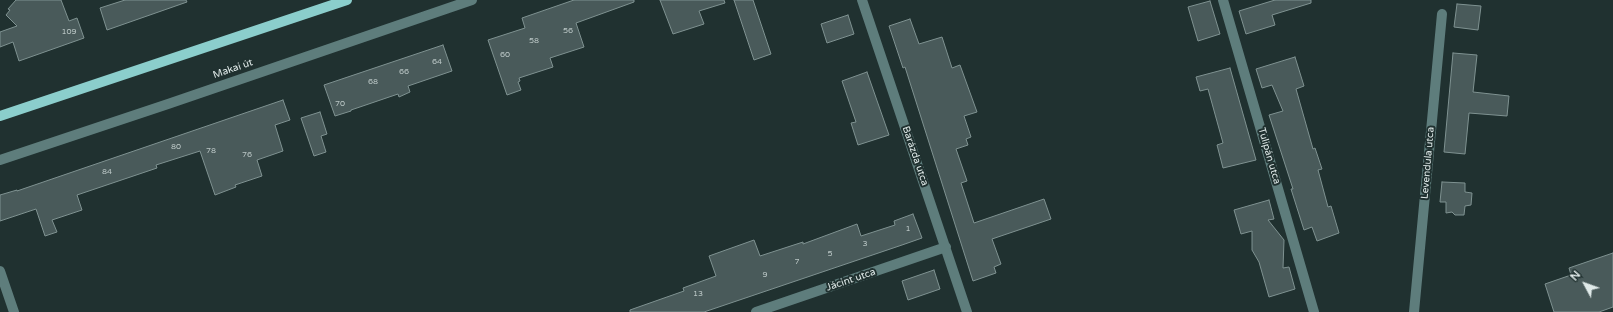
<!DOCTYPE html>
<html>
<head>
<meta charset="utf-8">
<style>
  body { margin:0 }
  #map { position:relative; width:1613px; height:312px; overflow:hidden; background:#203130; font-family:"Varela Round",sans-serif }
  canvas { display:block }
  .north { position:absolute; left:1565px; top:264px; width:40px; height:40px; -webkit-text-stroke:3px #203130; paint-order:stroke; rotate:311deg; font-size:11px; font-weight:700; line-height:16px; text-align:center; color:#e0eae9 }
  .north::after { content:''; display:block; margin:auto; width:14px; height:18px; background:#e0eae9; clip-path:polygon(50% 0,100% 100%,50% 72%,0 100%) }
</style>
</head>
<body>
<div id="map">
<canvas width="1613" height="312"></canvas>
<div class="north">N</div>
</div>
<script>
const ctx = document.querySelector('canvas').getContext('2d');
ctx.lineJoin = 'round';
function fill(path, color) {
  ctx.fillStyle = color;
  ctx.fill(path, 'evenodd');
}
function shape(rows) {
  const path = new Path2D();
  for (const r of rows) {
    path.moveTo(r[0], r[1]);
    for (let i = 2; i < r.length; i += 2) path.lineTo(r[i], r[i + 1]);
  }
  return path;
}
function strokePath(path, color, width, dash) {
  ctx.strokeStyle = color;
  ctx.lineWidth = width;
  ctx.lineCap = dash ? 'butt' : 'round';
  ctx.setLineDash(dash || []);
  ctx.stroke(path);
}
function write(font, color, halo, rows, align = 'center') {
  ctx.font = font + ' "Varela Round",sans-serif';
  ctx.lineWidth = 4;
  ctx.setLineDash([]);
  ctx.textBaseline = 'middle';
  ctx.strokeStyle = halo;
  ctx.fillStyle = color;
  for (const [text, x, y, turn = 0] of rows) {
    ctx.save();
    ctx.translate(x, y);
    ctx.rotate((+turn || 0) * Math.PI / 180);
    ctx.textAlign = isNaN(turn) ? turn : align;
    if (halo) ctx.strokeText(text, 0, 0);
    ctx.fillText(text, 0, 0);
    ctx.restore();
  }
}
const building = shape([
  [16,0,61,0,69,21,77,18,84,38,19,61,13,42,0,47,0,32,17,26,6,15,10,10,8,9,16,0],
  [125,0,186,0,187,2,107,30,100,8,125,0],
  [574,0,634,0,634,2,576,23,584,47,550,58,553,67,519,78,520,81,518,82,521,90,507,95,488,40,525,28,522,18,574,0],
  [660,0,724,0,725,3,699,11,704,24,673,34,660,0],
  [734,0,753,0,771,54,754,60,734,0],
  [1275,0,1311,0,1311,3,1272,15,1275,25,1246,34,1239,11,1275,0],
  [1210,1,1220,34,1198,41,1188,7,1210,1],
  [1457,4,1481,6,1478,30,1454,27,1457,4],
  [848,15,854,34,827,43,821,24,848,15],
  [910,19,919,44,942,37,952,68,960,65,977,112,964,116,971,137,966,139,968,145,956,149,967,181,961,183,974,223,1044,199,1051,219,992,239,1001,264,994,267,996,273,973,281,905,67,903,68,889,26,910,19],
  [443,45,452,71,408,86,410,92,399,97,398,94,351,110,351,111,335,116,324,85,443,45],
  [1453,53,1477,55,1473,92,1509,96,1507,116,1469,113,1465,154,1444,152,1453,53],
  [1295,57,1304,86,1296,89,1313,149,1315,148,1322,169,1318,170,1328,207,1331,206,1339,233,1317,241,1312,227,1304,230,1291,189,1293,189,1269,115,1283,111,1272,85,1262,88,1256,69,1295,57],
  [1230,68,1256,160,1223,168,1217,145,1223,143,1208,89,1200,91,1196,77,1230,68],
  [867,72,889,135,858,145,851,123,856,122,842,81,867,72],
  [283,100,290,120,275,125,283,151,257,160,262,176,235,185,236,187,215,195,200,151,156,165,157,168,77,195,82,210,52,220,57,232,45,236,36,209,0,221,0,195,17,190,17,191,283,100],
  [320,112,327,134,321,136,326,152,314,156,301,118,320,112],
  [1442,182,1465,183,1465,192,1472,193,1471,205,1465,206,1464,215,1455,215,1452,212,1446,213,1446,202,1440,202,1442,182],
  [1269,200,1274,219,1268,220,1284,240,1283,268,1289,267,1295,289,1269,297,1259,262,1252,250,1252,231,1241,234,1234,210,1269,200],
  [913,214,922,238,902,245,704,312,630,312,630,310,684,291,683,288,716,276,709,256,754,240,760,256,803,242,803,244,857,224,861,236,895,225,894,221,913,214],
  [1613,253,1613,307,1599,312,1554,312,1545,284,1571,275,1569,268,1613,253],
  [934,270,940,289,908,300,902,281,934,270]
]);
const minor = shape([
  [862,0,967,312],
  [1223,0,1314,312],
  [0,160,168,104,472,0],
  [0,271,14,312],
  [756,312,946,247],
  [1414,312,1442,14]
]);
const major = shape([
  [0,116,347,0]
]);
const numberNames = [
  ["56",568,31],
  ["109",69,32],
  ["58",534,41],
  ["60",505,55],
  ["64",437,62],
  ["66",404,72],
  ["68",373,82],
  ["70",340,104],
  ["80",176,147],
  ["78",211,151],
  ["76",247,155],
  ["84",107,172],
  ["1",908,229],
  ["3",865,244],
  ["5",830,254],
  ["7",797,262],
  ["9",765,275],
  ["13",698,294]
];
const streetNames = [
  ["Makai út",233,69,-19],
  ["Barázda utca",915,156,71],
  ["Tulipán utca",1269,156,74],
  ["Levendula utca",1428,163,-85],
  ["Jácint utca",851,280,-19]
];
fill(building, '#495a5a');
strokePath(building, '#7f9291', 1);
strokePath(minor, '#5e7d7c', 10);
strokePath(major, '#8bcecc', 10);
write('8px', '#bac6c5', null, numberNames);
write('10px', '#e0eae9', '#203130', streetNames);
</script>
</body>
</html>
